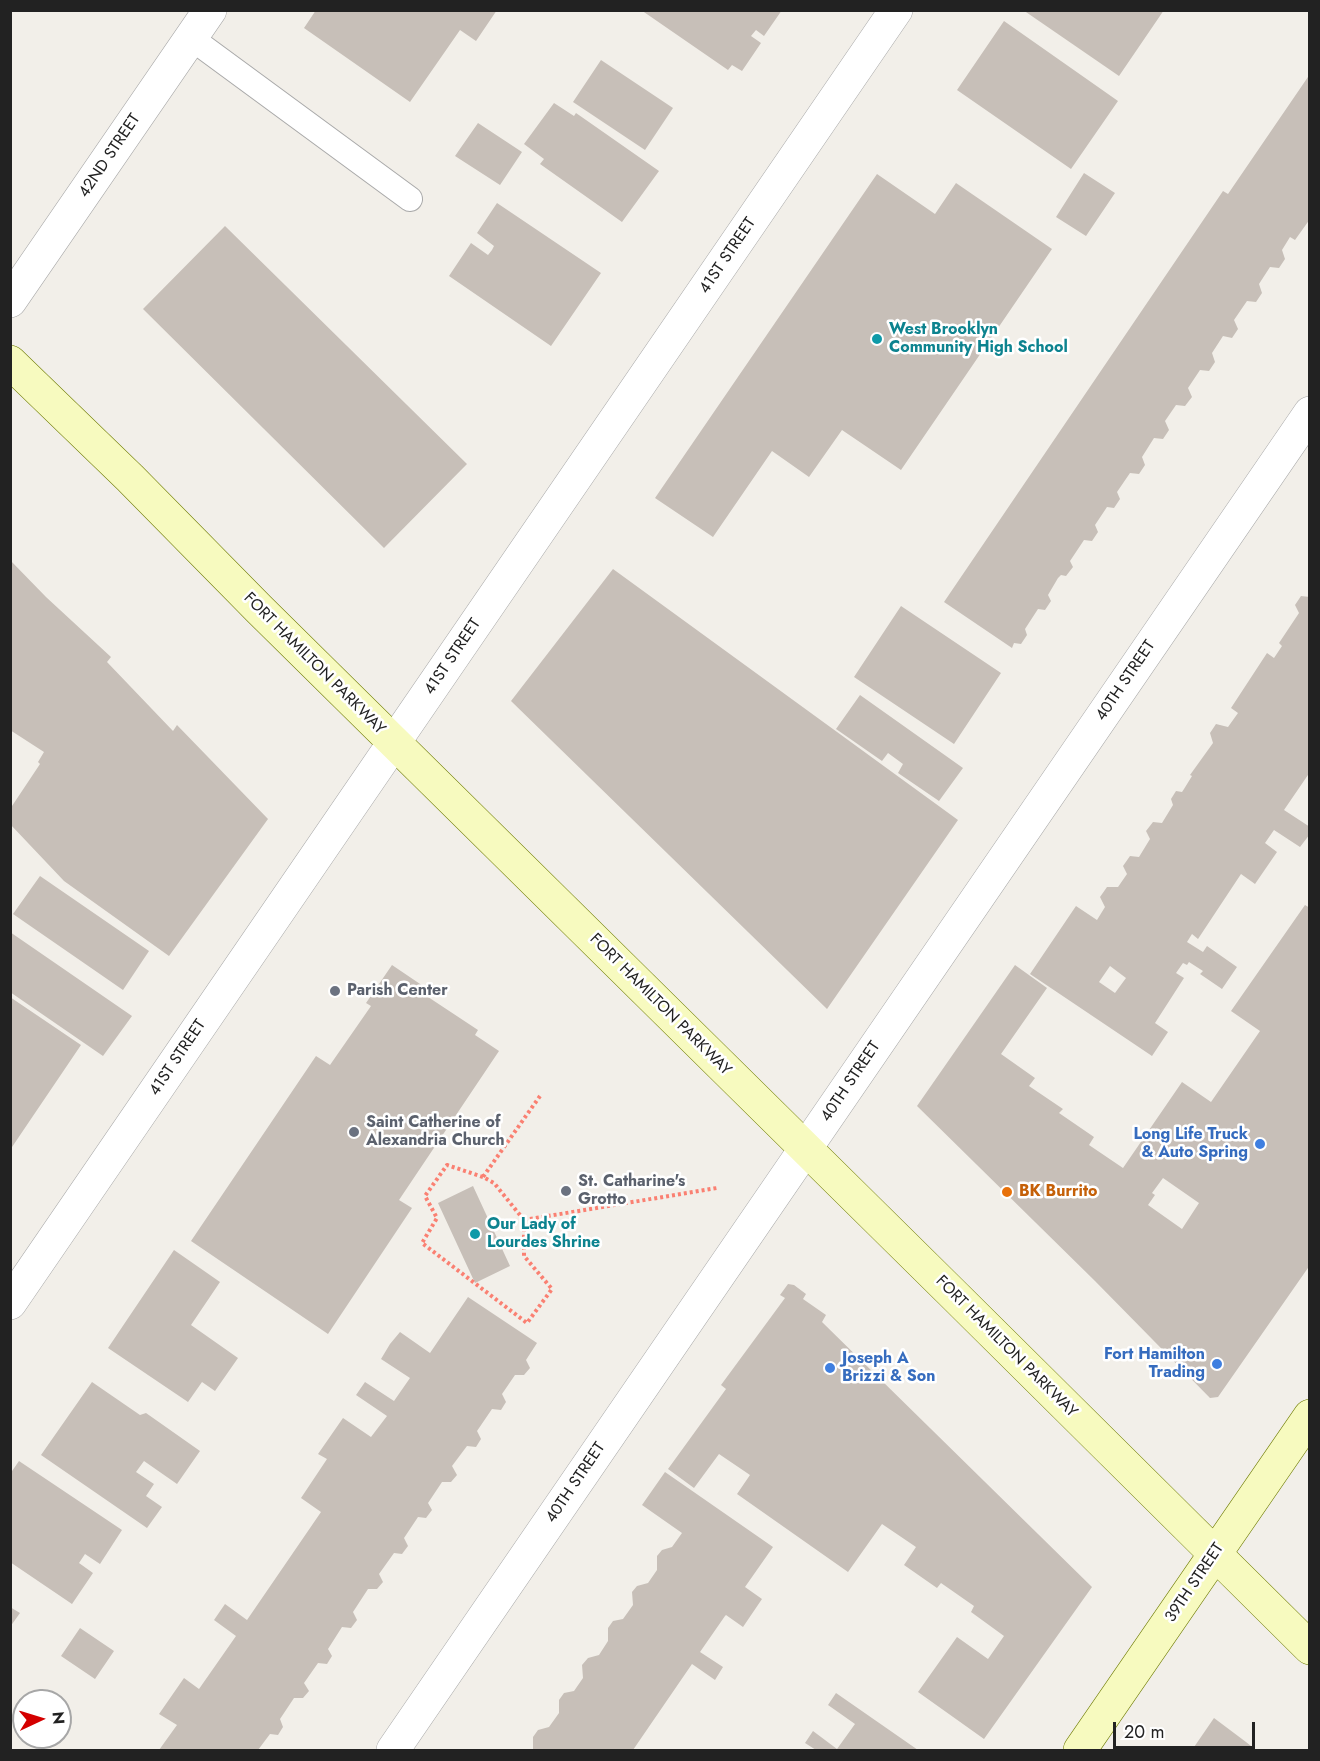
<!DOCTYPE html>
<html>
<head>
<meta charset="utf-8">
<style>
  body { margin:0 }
  #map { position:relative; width:1320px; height:1761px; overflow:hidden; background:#f2efe9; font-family:Jost,sans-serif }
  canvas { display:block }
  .frame { position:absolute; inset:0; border:12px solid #222; pointer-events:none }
  .north { position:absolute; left:12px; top:1689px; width:60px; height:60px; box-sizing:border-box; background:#fff; border:2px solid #a7a7a7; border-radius:50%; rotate:86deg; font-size:16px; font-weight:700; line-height:24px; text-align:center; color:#222 }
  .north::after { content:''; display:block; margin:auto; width:21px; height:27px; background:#d40000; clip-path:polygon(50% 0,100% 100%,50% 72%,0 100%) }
  .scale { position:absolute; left:1113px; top:1722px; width:142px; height:27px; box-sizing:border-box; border:3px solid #222; border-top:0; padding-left:8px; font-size:18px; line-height:21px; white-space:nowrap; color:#222; -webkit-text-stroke:4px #fff; paint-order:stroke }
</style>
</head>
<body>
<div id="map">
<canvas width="1320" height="1761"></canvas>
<div class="frame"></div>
<div class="north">N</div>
<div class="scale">20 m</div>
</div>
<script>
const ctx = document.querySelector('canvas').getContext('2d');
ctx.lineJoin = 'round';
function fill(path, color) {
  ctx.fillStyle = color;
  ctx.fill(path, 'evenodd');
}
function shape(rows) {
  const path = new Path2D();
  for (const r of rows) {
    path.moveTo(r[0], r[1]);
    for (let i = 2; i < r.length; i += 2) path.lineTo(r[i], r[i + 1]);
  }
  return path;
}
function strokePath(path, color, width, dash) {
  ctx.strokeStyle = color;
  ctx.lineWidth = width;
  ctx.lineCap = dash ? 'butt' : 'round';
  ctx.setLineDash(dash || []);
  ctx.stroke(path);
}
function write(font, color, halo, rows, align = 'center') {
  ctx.font = font + ' Jost,sans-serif';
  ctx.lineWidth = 5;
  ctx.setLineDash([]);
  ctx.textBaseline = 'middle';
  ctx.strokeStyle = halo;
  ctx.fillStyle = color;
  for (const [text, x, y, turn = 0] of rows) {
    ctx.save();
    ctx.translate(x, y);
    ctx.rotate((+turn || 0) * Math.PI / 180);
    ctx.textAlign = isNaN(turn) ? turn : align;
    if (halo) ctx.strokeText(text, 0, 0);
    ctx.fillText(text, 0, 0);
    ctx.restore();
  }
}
const building = shape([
  [316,10,497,10,476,41,460,30,410,102,304,28],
  [641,10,782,10,764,36,756,30,751,36,761,43,742,71,732,65,728,70],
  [1023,10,1164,10,1119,76],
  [1004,21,1118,101,1071,169,957,90],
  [601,60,673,108,645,150,573,102],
  [1310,74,1310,219,1295,240,1290,237,1282,250,1285,259,1279,268,1270,267,1259,284,1262,293,1256,302,1247,301,1234,320,1238,329,1232,338,1223,336,1212,353,1215,362,1209,371,1200,370,1188,388,1192,397,1185,406,1176,405,1165,421,1169,430,1163,439,1154,438,1142,457,1145,465,1139,474,1130,473,1117,492,1120,499,1114,508,1107,507,1095,525,1098,532,1092,541,1084,540,1070,561,1073,567,1066,576,1061,575,1058,578,1048,595,1051,601,1045,610,1038,609,1025,629,1027,635,1021,644,1014,643,1012,648,944,602,1223,191,1228,194],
  [554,103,574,116,576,113,659,171,622,222,540,164,544,159,524,144],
  [478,123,522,152,500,185,455,156],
  [1084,173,1115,193,1086,236,1056,217],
  [877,174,935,214,956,183,1052,249,901,470,842,430,809,477,772,451,713,537,655,498],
  [497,203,601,273,551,346,449,276,471,243,488,255,492,250,494,246,477,233],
  [225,226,467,464,384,548,143,309],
  [10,560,46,597,111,657,107,662,173,731,177,725,268,819,169,956,64,881,10,824,10,809,40,764,38,762,44,752,10,730,12,722,10,721],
  [613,569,958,820,827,1009,511,701],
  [1301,596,1310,597,1310,772,1284,810,1310,827,1310,834,1300,847,1274,830,1265,843,1277,852,1255,884,1241,874,1198,939,1192,934,1187,942,1203,952,1207,946,1237,967,1222,989,1200,974,1203,971,1189,962,1187,965,1183,963,1176,973,1184,978,1155,1023,1168,1032,1152,1056,1030,974,1076,906,1097,920,1105,907,1100,897,1107,887,1118,887,1127,874,1123,866,1130,856,1139,857,1150,839,1146,831,1153,822,1162,823,1173,805,1171,799,1176,791,1182,792,1184,789,1192,776,1190,775,1213,743,1210,733,1216,724,1228,727,1238,713,1231,708,1267,653,1274,658,1282,646,1279,643,1299,613,1295,605],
  [1110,966,1126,978,1115,993,1099,982],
  [901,606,1001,673,954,744,854,677],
  [860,695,963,768,939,801,898,773,903,764,888,753,882,761,836,729],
  [40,876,149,951,123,990,13,914],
  [1305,905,1310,908,1310,1265,1218,1397,1210,1398,1095,1281,917,1106,1015,965,1047,988,1001,1054,1035,1078,1029,1086,1063,1109,1059,1113,1094,1137,1089,1145,1123,1168,1182,1082,1211,1102,1260,1031,1231,1011],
  [1163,1178,1199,1203,1182,1229,1148,1205,1155,1195,1152,1193],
  [10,932,132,1016,103,1056,10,992],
  [392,965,426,988,422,993,478,1030,475,1035,499,1051,399,1200,412,1208,328,1334,191,1241,316,1056,330,1065,371,1006,366,1003],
  [10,997,81,1045,10,1150],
  [473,1186,510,1266,475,1283,438,1203],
  [174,1250,220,1282,191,1325,238,1358,215,1391,202,1382,188,1402,108,1348],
  [788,1284,794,1285,806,1294,803,1299,826,1315,822,1322,1092,1587,984,1739,918,1692,957,1637,988,1659,1004,1636,971,1612,974,1606,941,1583,937,1588,904,1565,916,1547,882,1524,848,1572,737,1494,750,1475,719,1454,694,1488,668,1469,726,1389,721,1385,785,1298,780,1295],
  [468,1297,537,1343,526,1360,530,1368,524,1375,515,1375,502,1394,506,1402,501,1410,492,1409,477,1431,481,1439,476,1447,467,1446,452,1466,457,1475,451,1482,442,1482,428,1503,432,1510,426,1518,418,1517,404,1538,408,1546,402,1554,394,1553,379,1574,383,1582,377,1589,368,1589,353,1612,357,1620,351,1628,342,1627,328,1649,332,1656,327,1664,318,1663,304,1683,309,1691,303,1698,294,1698,280,1719,283,1727,278,1735,270,1734,258,1750,159,1750,177,1725,159,1714,184,1678,199,1689,236,1636,214,1620,225,1604,247,1620,321,1512,301,1498,327,1459,318,1454,343,1418,371,1437,387,1416,356,1395,365,1382,394,1401,410,1378,381,1359,390,1344,400,1332,430,1353],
  [92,1382,140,1415,146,1413,200,1451,177,1484,144,1461,136,1472,154,1484,146,1496,162,1507,147,1528,41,1455],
  [19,1461,122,1530,100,1564,85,1554,79,1563,93,1573,72,1604,10,1562,10,1474],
  [665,1472,773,1547,745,1587,762,1599,743,1627,726,1615,725,1616,700,1652,723,1667,715,1680,692,1664,633,1750,533,1750,533,1737,538,1730,549,1727,559,1713,559,1700,564,1693,574,1691,583,1678,582,1665,588,1658,599,1655,608,1641,608,1628,613,1621,623,1619,633,1605,632,1592,637,1586,648,1583,657,1570,657,1556,662,1550,672,1547,682,1533,642,1505],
  [10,1607,20,1613,10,1627],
  [80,1628,114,1651,95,1679,61,1656],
  [836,1693,918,1750,816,1750,805,1743,813,1731,837,1749,855,1724,828,1705],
  [1214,1718,1246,1742,1256,1750,1192,1750]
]);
const path = shape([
  [483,1177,447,1165,425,1196,437,1218,422,1243,527,1323,552,1289,524,1256,524,1220,494,1183,483,1177,540,1096],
  [524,1220,717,1188]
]);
const service = shape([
  [191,38,410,199]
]);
const minor = shape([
  [10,301,210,10],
  [10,1303,896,10],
  [393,1750,1310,413]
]);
const secondary = shape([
  [10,362,130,478,259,609,950,1291,1310,1648],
  [1080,1750,1310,1416]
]);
const markers = [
  [877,339,6,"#0f9aa8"],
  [335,991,6,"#6b7280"],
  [354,1132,6,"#6b7280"],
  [1260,1144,6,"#3f7fe0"],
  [566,1191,6,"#6b7280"],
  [1007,1192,6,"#e8710a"],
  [475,1234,6,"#0f9aa8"],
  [1217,1364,6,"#3f7fe0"],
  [830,1368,6,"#3f7fe0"]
];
const streetNames = [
  ["42ND STREET",110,156,-56],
  ["41ST STREET",728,256,-56],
  ["41ST STREET",453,657,-56],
  ["FORT HAMILTON PARKWAY",314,664,45],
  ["40TH STREET",1126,681,-56],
  ["FORT HAMILTON PARKWAY",660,1005,45],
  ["41ST STREET",178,1058,-56],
  ["40TH STREET",851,1082,-56],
  ["FORT HAMILTON PARKWAY",1006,1347,45],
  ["40TH STREET",576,1483,-56],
  ["39TH STREET",1195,1583,-56]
];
const cultureNames = [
  ["West Brooklyn",889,330],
  ["Community High School",889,348],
  ["Our Lady of",487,1225],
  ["Lourdes Shrine",487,1243]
];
const worshipNames = [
  ["Parish Center",347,991],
  ["Saint Catherine of",366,1123],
  ["Alexandria Church",366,1141],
  ["St. Catharine's",578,1182],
  ["Grotto",578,1200]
];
const shopNames = [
  ["Long Life Truck",1248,1135],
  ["& Auto Spring",1248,1153],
  ["Fort Hamilton",1205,1355],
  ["Trading",1205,1373],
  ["Joseph A",842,1359,"left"],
  ["Brizzi & Son",842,1377,"left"]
];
const foodNames = [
  ["BK Burrito",1019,1192]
];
fill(building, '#c7bfb8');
strokePath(service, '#a9a9a9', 26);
strokePath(minor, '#a9a9a9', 34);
strokePath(secondary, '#707d05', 34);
strokePath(path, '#fa8072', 4, [3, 3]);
strokePath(service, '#fff', 24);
strokePath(minor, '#fff', 33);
strokePath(secondary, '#f7fabf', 33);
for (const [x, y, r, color] of markers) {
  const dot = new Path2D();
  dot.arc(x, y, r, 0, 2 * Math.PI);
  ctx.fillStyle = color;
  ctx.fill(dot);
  strokePath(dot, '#fff', 2);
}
write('16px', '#222', '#fff', streetNames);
write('bold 16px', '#0d838f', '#fff', cultureNames, 'left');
write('bold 16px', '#5b616d', '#fff', worshipNames, 'left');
write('bold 16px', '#366cbe', '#fff', shopNames, 'right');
write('bold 16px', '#c56008', '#fff', foodNames, 'left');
</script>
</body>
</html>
